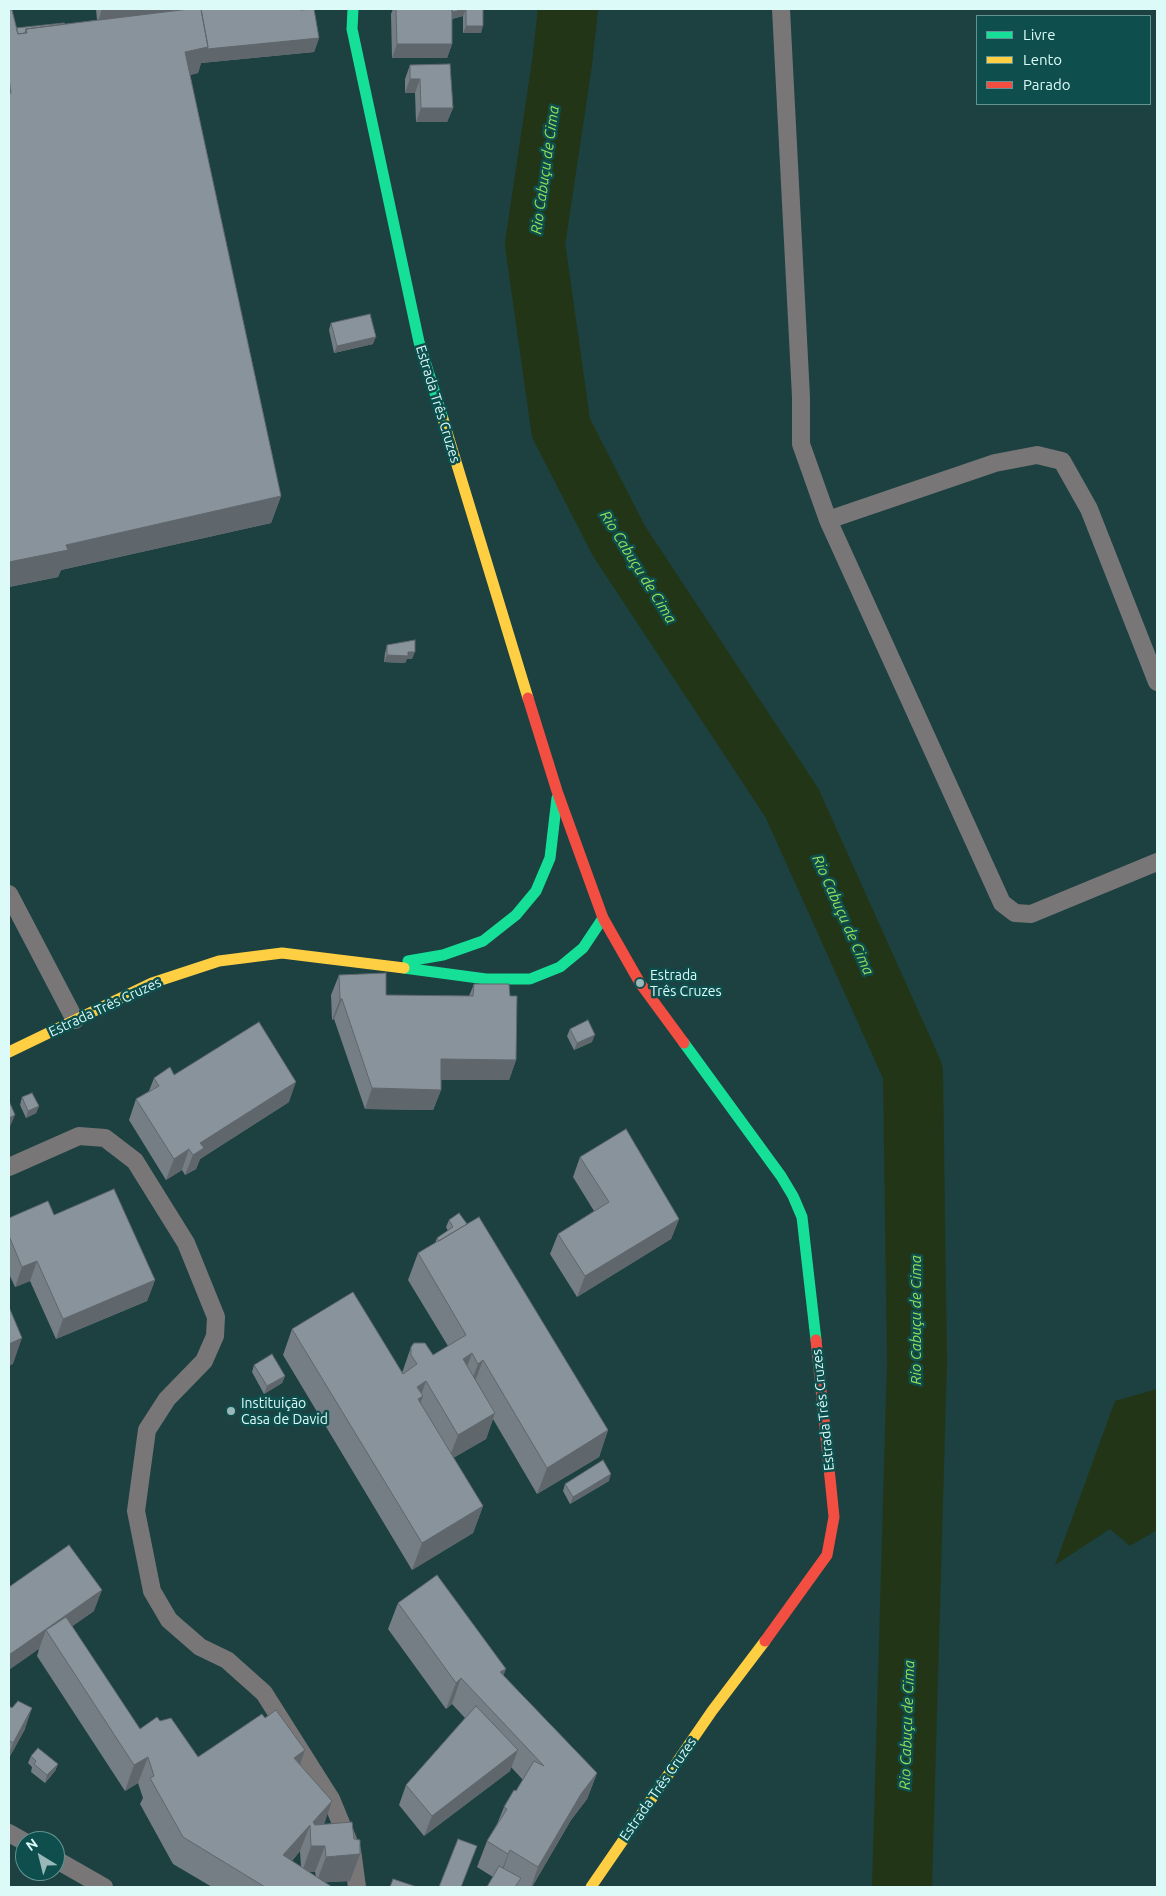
<!DOCTYPE html>
<html>
<head>
<meta charset="utf-8">
<style>
  body { margin:0 }
  #map { position:relative; width:1166px; height:1896px; overflow:hidden; background:#1d4040; font-family:Ubuntu,sans-serif }
  canvas { display:block }
  .frame { position:absolute; inset:0; border:10px solid #dcfaf8; pointer-events:none }
  .legend { position:absolute; left:976px; top:15px; width:175px; height:90px; box-sizing:border-box; background:#0e4f4e; border:1px solid #609392; margin:0; padding:6px 9px; list-style:none; font-size:15px; color:#dcfaf8 }
  .legend li { display:flex; align-items:center; gap:10px; height:25px }
  .legend b { width:25px; border:1px solid #609392 }
  .north { position:absolute; left:15px; top:1831px; width:50px; height:50px; box-sizing:border-box; background:#0e4f4e; border:1px solid #609392; border-radius:50%; rotate:324deg; font-size:14px; font-weight:700; line-height:20px; text-align:center; color:#dcfaf8 }
  .north::after { content:''; display:block; margin:auto; width:18px; height:22px; background:#99b9b8; clip-path:polygon(50% 0,100% 100%,50% 72%,0 100%) }
</style>
</head>
<body>
<div id="map">
<canvas width="1166" height="1896"></canvas>
<div class="frame"></div>
<ul class="legend">
<li><b style="height:6px;background:#16e098"></b>Livre</li>
<li><b style="height:6px;background:#ffcf43"></b>Lento</li>
<li><b style="height:6px;background:#f24e42"></b>Parado</li>
</ul>
<div class="north">N</div>
</div>
<script>
const ctx = document.querySelector('canvas').getContext('2d');
ctx.lineJoin = 'round';
function fill(path, color) {
  ctx.fillStyle = color;
  ctx.fill(path, 'evenodd');
}
function shape(rows) {
  const path = new Path2D();
  for (const r of rows) {
    path.moveTo(r[0], r[1]);
    for (let i = 2; i < r.length; i += 2) path.lineTo(r[i], r[i + 1]);
  }
  return path;
}
function strokePath(path, color, width, dash) {
  ctx.strokeStyle = color;
  ctx.lineWidth = width;
  ctx.lineCap = dash ? 'butt' : 'round';
  ctx.setLineDash(dash || []);
  ctx.stroke(path);
}
function write(font, color, halo, rows, align = 'center') {
  ctx.font = font + ' Ubuntu,sans-serif';
  ctx.lineWidth = 5;
  ctx.setLineDash([]);
  ctx.textBaseline = 'middle';
  ctx.strokeStyle = halo;
  ctx.fillStyle = color;
  for (const [text, x, y, turn = 0] of rows) {
    ctx.save();
    ctx.translate(x, y);
    ctx.rotate((+turn || 0) * Math.PI / 180);
    ctx.textAlign = isNaN(turn) ? turn : align;
    if (halo) ctx.strokeText(text, 0, 0);
    ctx.fillText(text, 0, 0);
    ctx.restore();
  }
}
const water = shape([
  [1157,1389,1157,1530,1130,1546,1110,1529,1055,1565,1115,1401]
]);
const river = shape([
  [568,9,562,63,535,244,561,428,619,541,792,803,913,1072,917,1362,902,1887]
]);
const lane = shape([
  [781,9,801,397,801,444,828,520,1002,903,1015,913,1031,914,1157,862],
  [828,520,995,463,1037,455,1062,461,1089,509,1157,682],
  [9,894,75,1020],
  [9,1167,79,1136,105,1138,135,1161,186,1243,216,1317,215,1336,204,1361,167,1399,147,1430,136,1511,152,1591,169,1620,200,1647,227,1660,264,1693,331,1799,352,1850,357,1887],
  [9,1833,25,1842],
  [55,1859,104,1887]
]);
const fast = shape([
  [353,9,352,29,419,342,443,419],
  [408,961,443,955,483,941,516,915,536,891,550,858,557,798],
  [404,968,486,979,530,979,560,967,583,948,603,918],
  [684,1043,781,1176,793,1196,802,1217,816,1340]
]);
const slow = shape([
  [443,419,528,698],
  [9,1052,152,983,219,961,282,953,404,968],
  [591,1887,712,1711,765,1641]
]);
const jam = shape([
  [528,698,557,791,603,918,640,983,684,1043],
  [765,1641,827,1555,834,1517,816,1340]
]);
const wall = shape([
  [96,9,300,9,319,38,314,52,201,63,198,73,190,75,281,496,271,523,61,570,58,577,9,587,9,10,16,28,65,24,97,20],
  [393,9,483,9,481,33,463,33,463,16,452,19,452,44,447,58,392,58,391,14],
  [410,65,453,108,447,122,416,122,415,93,405,93,405,79],
  [331,323,373,344,334,353,329,330],
  [387,645,412,659,407,659,405,663,384,662,385,653],
  [339,975,386,995,469,996,474,984,510,996,516,1060,509,1080,441,1080,441,1090,433,1110,365,1109,334,1019,332,1020,331,995],
  [570,1029,592,1042,574,1050,567,1036],
  [174,1075,289,1102,200,1159,196,1169,185,1175,182,1170,166,1180,129,1120,136,1099,149,1091,154,1078],
  [22,1097,39,1106,36,1113,26,1118,20,1105],
  [580,1157,679,1219,671,1239,577,1297,550,1254,558,1234,594,1211,573,1177],
  [54,1215,155,1280,147,1301,56,1339,30,1281,15,1287,9,1274,9,1218],
  [449,1220,608,1430,599,1457,537,1494,493,1419,486,1439,453,1458,483,1506,473,1533,412,1570,283,1355,292,1329,402,1373,411,1347,433,1355,448,1346,408,1280,418,1253,435,1243,437,1238,448,1231,446,1227],
  [254,1365,285,1376,282,1383,264,1394,252,1372],
  [609,1481,570,1504,563,1491,565,1484],
  [9,1587,94,1611,72,1626,140,1729,160,1721,198,1757,300,1765,324,1824,350,1881,325,1882,332,1887,212,1887,173,1864,140,1804,143,1798,138,1783,125,1791,37,1656,39,1649],
  [300,1851,301,1867,292,1861],
  [309,1872,315,1872,316,1876],
  [398,1603,503,1675,597,1773,587,1799,571,1820,532,1887,487,1887,493,1877,477,1867,487,1841,497,1824,504,1807,516,1791,523,1780,511,1767,510,1771,424,1836,399,1805,406,1785,465,1718,452,1704,446,1709,388,1629],
  [9,1706,25,1729,9,1758],
  [31,1756,58,1764,55,1771,45,1783,31,1772,32,1767,28,1763]
]);
const shadedWall = shape([
  [102,9,221,9,97,24],
  [466,9,463,16,449,19,452,12],
  [466,26,483,26,481,33,463,33],
  [319,38,314,52,201,63,198,73,175,79,185,52,208,47],
  [397,44,452,44,447,58,392,58],
  [410,79,420,79,415,93,405,93],
  [421,108,453,108,447,122,416,122],
  [376,337,373,344,334,353,337,346],
  [281,496,271,523,61,570,58,577,9,587,9,562,66,545],
  [408,652,415,652,412,659,407,659,405,663,384,662,387,655],
  [340,999,342,999,334,1019,332,1020],
  [595,1035,592,1042,574,1050,577,1043],
  [441,1059,516,1060,509,1080,433,1080],
  [296,1082,289,1102,200,1159,196,1169,185,1175,193,1155,200,1143],
  [372,1088,441,1090,433,1110,365,1109],
  [39,1106,36,1113,26,1118,28,1111],
  [15,1115,9,1129,9,1130,9,1118],
  [189,1149,182,1170,166,1180,174,1159],
  [679,1219,671,1239,577,1297,585,1276],
  [37,1261,30,1281,15,1287,22,1267],
  [155,1280,147,1301,56,1339,63,1319],
  [22,1338,13,1364,9,1366,9,1344],
  [472,1353,462,1380,463,1359],
  [483,1360,473,1387,468,1390,478,1364],
  [285,1376,282,1383,264,1394,267,1386],
  [426,1381,420,1398,423,1396,413,1423,417,1387],
  [495,1413,486,1439,448,1461,458,1435],
  [608,1430,599,1457,537,1494,547,1468],
  [611,1474,609,1481,570,1504,573,1497],
  [483,1506,473,1533,412,1570,422,1543],
  [102,1590,94,1611,53,1640,46,1630,39,1649,9,1670,9,1655],
  [506,1669,496,1695,500,1672],
  [461,1678,452,1704,446,1709,456,1683],
  [32,1708,25,1729,9,1758,9,1754,13,1743],
  [305,1750,296,1776,294,1758],
  [518,1750,510,1771,424,1836,432,1816],
  [148,1757,138,1783,125,1791,134,1765],
  [58,1764,55,1771,45,1783,47,1775],
  [597,1773,587,1799,571,1820,532,1887,531,1887,538,1867,581,1794],
  [332,1801,323,1828,311,1840,313,1822],
  [310,1825,300,1851,274,1881,283,1855],
  [311,1846,325,1846,315,1872,302,1872],
  [510,1850,501,1876,498,1880,508,1854],
  [360,1854,350,1881,316,1883,326,1857]
]);
const building = shape([
  [189,9,201,9,208,47,185,52,281,496,66,545,68,550,9,562,9,94,11,93,9,79,9,10,12,10,18,34,27,33,26,29,189,9],
  [201,9,300,9,300,10,314,9,319,38,207,49,208,47,201,9],
  [396,9,452,9,452,44,397,44,396,9],
  [452,9,483,9,483,26,466,26,466,9,452,12,452,9],
  [64,23,65,24,26,29,25,33,18,34,16,28,64,23],
  [450,64,453,108,421,108,420,79,410,79,410,65,450,64],
  [370,314,376,337,337,346,331,323,370,314],
  [415,640,415,652,408,652,408,656,387,655,387,645,415,640],
  [386,973,386,995,473,996,474,984,509,984,510,996,517,996,516,1060,441,1059,441,1090,372,1088,342,999,340,999,339,975,386,973],
  [588,1020,595,1035,577,1043,570,1029,588,1020],
  [259,1022,296,1082,200,1143,204,1148,193,1155,189,1149,174,1159,136,1099,159,1086,154,1078,170,1067,174,1075,259,1022],
  [32,1093,39,1106,28,1111,22,1097,32,1093],
  [9,1101,15,1115,9,1118,9,1101],
  [626,1129,679,1219,585,1276,558,1234,609,1202,580,1157,626,1129],
  [114,1189,155,1280,63,1319,37,1261,22,1267,9,1236,9,1218,48,1201,54,1215,114,1189],
  [459,1213,467,1224,439,1241,437,1238,453,1227,449,1220,459,1213],
  [479,1217,608,1430,547,1468,483,1360,478,1364,472,1353,463,1359,495,1413,458,1435,426,1381,417,1387,423,1396,418,1399,483,1506,422,1543,292,1329,353,1292,403,1374,417,1364,411,1355,411,1347,414,1343,425,1343,433,1355,466,1335,418,1253,479,1217],
  [9,1307,22,1338,9,1344,9,1307],
  [272,1354,285,1376,267,1386,254,1365,272,1354],
  [603,1460,611,1474,573,1497,565,1484,603,1460],
  [69,1545,102,1590,9,1655,9,1587,69,1545],
  [437,1575,506,1669,500,1672,597,1773,581,1794,538,1867,510,1850,508,1854,487,1841,507,1809,504,1807,514,1790,516,1791,534,1761,544,1766,461,1678,456,1683,398,1603,437,1575],
  [66,1617,140,1729,157,1717,160,1721,171,1718,198,1757,262,1714,265,1718,276,1710,305,1750,294,1758,332,1801,313,1822,315,1825,352,1822,354,1839,360,1840,360,1854,326,1857,325,1846,311,1846,310,1825,283,1855,332,1887,265,1887,183,1837,150,1778,154,1776,148,1757,134,1765,46,1630,66,1617],
  [18,1701,32,1708,13,1743,9,1740,9,1706,12,1708,18,1701],
  [476,1706,518,1750,432,1816,406,1785,476,1706],
  [38,1748,58,1764,47,1775,34,1764,36,1761,31,1756,38,1748],
  [458,1839,477,1846,461,1887,439,1887,458,1839],
  [499,1866,521,1878,515,1887,487,1887,499,1866],
  [393,1879,417,1887,390,1887,393,1879]
]);
const markers = [
  [640,983,5,"#99b9b8"],
  [231,1411,5,"#99b9b8"]
];
const streetNames = [
  ["Estrada Três Cruzes",438,404,73],
  ["Estrada Três Cruzes",105,1007,-25],
  ["Estrada Três Cruzes",823,1410,-96],
  ["Estrada Três Cruzes",658,1789,-55]
];
const poiNames = [
  ["Estrada",650,975],
  ["Três Cruzes",650,991],
  ["Instituição",241,1403],
  ["Casa de David",241,1419]
];
const waterNames = [
  ["Rio Cabuçu de Cima",545,170,-82],
  ["Rio Cabuçu de Cima",638,567,58],
  ["Rio Cabuçu de Cima",843,915,66],
  ["Rio Cabuçu de Cima",916,1320,-90],
  ["Rio Cabuçu de Cima",907,1725,-88]
];
fill(water, '#223617');
strokePath(river, '#223617', 60);
strokePath(lane, '#787677', 18);
strokePath(fast, '#16e098', 11);
strokePath(slow, '#ffcf43', 11);
strokePath(jam, '#f24e42', 11);
fill(wall, '#757e85');
fill(shadedWall, '#5f676c');
fill(building, '#88939b');
strokePath(building, '#5f676c', 1);
for (const [x, y, r, color] of markers) {
  const dot = new Path2D();
  dot.arc(x, y, r, 0, 2 * Math.PI);
  ctx.fillStyle = color;
  ctx.fill(dot);
  strokePath(dot, '#0e4f4e', 2);
}
write('14px', '#dcfaf8', '#0e4f4e', streetNames);
write('14px', '#dcfaf8', '#0e4f4e', poiNames, 'left');
write('italic 15px', '#95de58', '#0e4f4e', waterNames);
</script>
</body>
</html>
